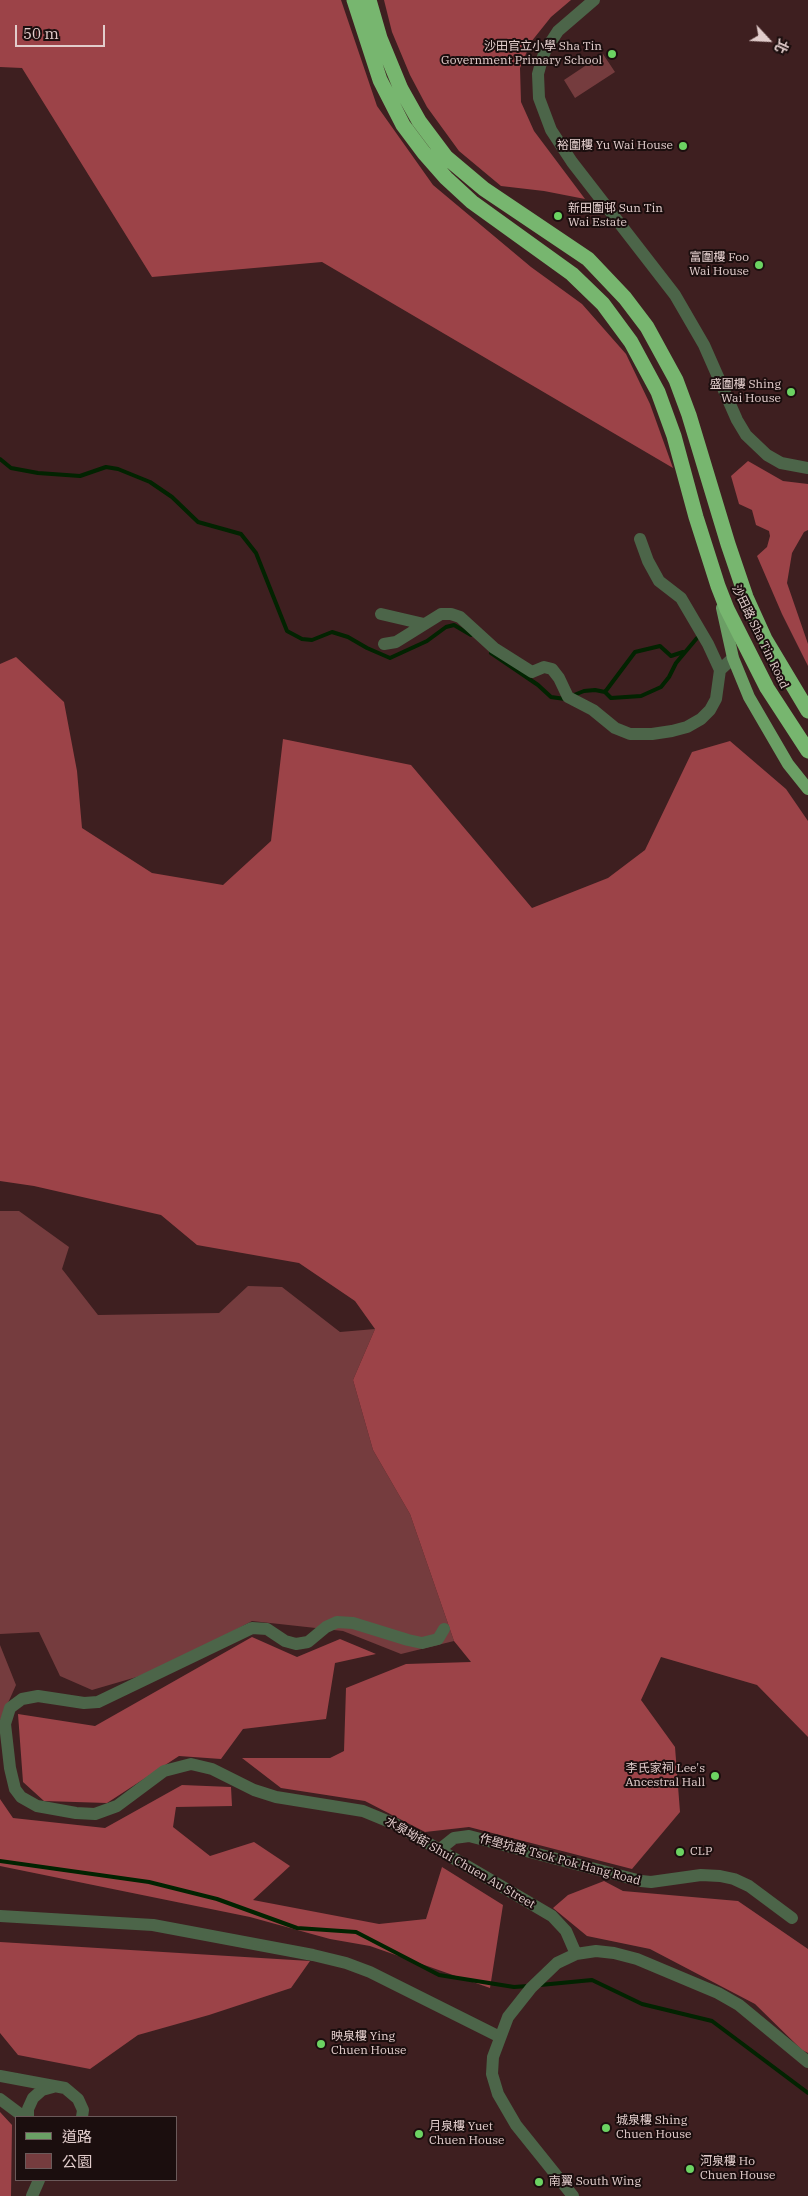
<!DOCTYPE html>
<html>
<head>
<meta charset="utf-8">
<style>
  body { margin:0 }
  #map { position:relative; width:808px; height:2196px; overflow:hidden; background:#3e1f20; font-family:"IBM Plex Serif","Noto Sans TC",serif }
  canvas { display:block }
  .legend { position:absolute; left:15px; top:2116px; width:162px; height:65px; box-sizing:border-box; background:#1b0e0e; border:1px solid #6b5a5a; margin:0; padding:6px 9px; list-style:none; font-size:15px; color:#e2cdcc }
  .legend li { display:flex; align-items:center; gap:10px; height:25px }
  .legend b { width:25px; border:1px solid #6b5a5a }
  .north { position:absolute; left:743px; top:15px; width:50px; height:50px; -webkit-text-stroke:4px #1b0e0e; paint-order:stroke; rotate:115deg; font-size:14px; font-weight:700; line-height:20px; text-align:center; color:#e2cdcc }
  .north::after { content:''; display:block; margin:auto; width:18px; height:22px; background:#e2cdcc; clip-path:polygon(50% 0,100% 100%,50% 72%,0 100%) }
  .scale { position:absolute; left:15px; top:25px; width:90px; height:22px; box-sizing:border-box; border:2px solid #e2cdcc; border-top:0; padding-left:6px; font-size:15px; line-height:18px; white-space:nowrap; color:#e2cdcc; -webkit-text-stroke:4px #1b0e0e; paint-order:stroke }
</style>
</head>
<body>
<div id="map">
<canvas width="808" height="2196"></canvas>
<ul class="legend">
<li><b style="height:6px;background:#6b9f65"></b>道路</li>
<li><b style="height:14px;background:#753c3e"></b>公園</li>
</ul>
<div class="north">北</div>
<div class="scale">50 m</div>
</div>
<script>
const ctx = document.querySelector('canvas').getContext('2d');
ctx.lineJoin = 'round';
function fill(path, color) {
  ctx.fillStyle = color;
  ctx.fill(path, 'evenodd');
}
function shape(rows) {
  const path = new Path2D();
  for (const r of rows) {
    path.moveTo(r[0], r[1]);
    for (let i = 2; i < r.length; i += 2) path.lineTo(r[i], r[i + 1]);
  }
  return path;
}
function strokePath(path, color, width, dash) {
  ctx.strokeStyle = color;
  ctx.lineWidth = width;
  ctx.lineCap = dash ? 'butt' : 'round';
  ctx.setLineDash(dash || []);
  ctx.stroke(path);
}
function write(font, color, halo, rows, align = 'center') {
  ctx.font = font + ' "IBM Plex Serif","Noto Sans TC",serif';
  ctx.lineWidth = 4;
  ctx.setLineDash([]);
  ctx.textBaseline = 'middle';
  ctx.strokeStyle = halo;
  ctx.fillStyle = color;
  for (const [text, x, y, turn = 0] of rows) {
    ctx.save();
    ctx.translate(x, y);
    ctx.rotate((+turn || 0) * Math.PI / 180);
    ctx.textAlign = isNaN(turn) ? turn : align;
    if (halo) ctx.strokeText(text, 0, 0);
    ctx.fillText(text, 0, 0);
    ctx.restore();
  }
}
const green = shape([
  [603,54,615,72,575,98,564,80],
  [0,1211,19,1211,69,1247,62,1269,98,1315,219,1313,248,1286,282,1287,340,1332,375,1329,353,1380,373,1450,410,1514,454,1641,401,1654,343,1631,252,1621,164,1669,92,1690,60,1676,39,1632,0,1634],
  [0,1645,16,1685,0,1721]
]);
const forest = shape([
  [0,0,341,0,377,106,433,185,531,267,582,304,626,354,650,404,673,468,322,262,152,277,22,68,0,67],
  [384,0,571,0,551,17,531,42,520,68,521,102,534,131,585,199,544,191,501,186,459,151,427,107,410,75,392,32],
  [748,461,783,481,808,484,808,530,804,532,792,553,787,583,808,644,808,666,782,614,757,556,767,547,770,536,769,531,756,525,752,510,739,504,731,476],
  [16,657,64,702,77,771,82,828,152,873,223,885,271,841,283,739,411,765,532,908,608,878,645,850,692,752,730,741,786,789,808,821,808,1737,757,1685,661,1657,641,1700,675,1747,680,1812,632,1869,469,1827,425,1832,365,1801,281,1788,242,1758,330,1758,344,1751,346,1688,406,1664,471,1662,454,1641,410,1514,373,1450,353,1380,375,1329,355,1301,299,1263,197,1245,161,1215,34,1186,0,1181,0,664],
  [252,1637,297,1657,340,1639,376,1654,335,1663,326,1719,243,1729,221,1759,179,1756,107,1803,44,1801,23,1782,18,1714,95,1726],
  [182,1785,231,1787,232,1806,176,1807,173,1827,210,1856,254,1842,290,1866,253,1900,379,1924,426,1919,442,1867,503,1905,490,1988,370,1946,330,1939,250,1917,0,1866,0,1799,13,1818,105,1828],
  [604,1881,623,1891,738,1901,808,1949,808,2053,802,2050,755,2004,650,1949,587,1936,553,1908,568,1895],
  [0,1942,310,1961,291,1988,209,2015,138,2035,90,2069,18,2055,0,2033],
  [0,2112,12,2125,11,2196,0,2196]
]);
const stream = shape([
  [0,459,11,468,38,473,80,476,106,467,118,469,150,482,172,497,198,522,241,534,256,553,287,631,302,639,312,640,332,632,348,637,367,648,390,658,427,641,446,627,454,625,471,635],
  [491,653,538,685,551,697,565,699],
  [605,692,635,652,660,646,671,656,683,652],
  [574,695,584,691,595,690,605,692,611,698,641,696,661,687,669,677,676,663,697,638],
  [0,1861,149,1882,217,1899,297,1928,356,1932,439,1975,514,1987,528,1986],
  [540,1985,592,1980,642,2004,712,2021,808,2093]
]);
const minor = shape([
  [594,0,558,31,545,51,541,63,538,74,539,98,551,130,572,162,675,295,704,345,737,420,746,435,767,455,781,463,808,468],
  [640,539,648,561,659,581,681,598,708,644,720,670],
  [381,614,424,624],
  [384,644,396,642,441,614,451,614,460,617,494,648,532,672,544,667,552,669,559,678,568,697,593,710,615,728,630,734,652,734,672,731,687,727,701,719,710,710,716,699,720,670,733,658],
  [444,1629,438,1639,422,1643,408,1640,353,1623,337,1622,326,1627,308,1642,296,1644,285,1641,267,1629,252,1628,98,1702,84,1703,38,1696,22,1699,10,1708,5,1724,10,1768,15,1789,21,1797,37,1806,76,1813,95,1814,117,1806,164,1771,191,1764,212,1769,254,1790,276,1797,363,1811,397,1825,552,1916,566,1931,576,1954],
  [439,1850,454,1838,469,1836,641,1881,651,1882,701,1875,720,1876,734,1879,749,1886,792,1918],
  [0,1916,153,1925,313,1955,346,1963,370,1972,500,2037],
  [0,2076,65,2088,78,2099,83,2110,82,2117],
  [0,2099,24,2117],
  [28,2117,28,2109,33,2098,42,2090,53,2087],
  [32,2196,39,2180],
  [573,2196,516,2125,498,2094,492,2074,493,2057,508,2017,531,1988,557,1963,576,1954,596,1951,614,1953,637,1959,718,1993,739,2005,808,2062]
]);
const major = shape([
  [722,608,733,658,749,697,788,764,808,789]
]);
const highway = shape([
  [354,0,380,80,403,125,424,153,446,178,472,202,572,274,603,304,631,342,658,392,674,436,696,517,718,586,727,609,767,688,808,751],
  [369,0,380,38,401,89,419,121,446,157,484,189,588,259,625,298,647,327,676,380,689,415,728,544,746,597,765,639,808,711]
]);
const markers = [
  [612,54,5,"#6cd362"],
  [683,146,5,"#6cd362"],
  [558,216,5,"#6cd362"],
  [759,265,5,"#6cd362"],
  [791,392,5,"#6cd362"],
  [715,1776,5,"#6cd362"],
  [680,1852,5,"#6cd362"],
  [321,2044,5,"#6cd362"],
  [606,2128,5,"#6cd362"],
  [419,2134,5,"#6cd362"],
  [690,2169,5,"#6cd362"],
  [539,2182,5,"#6cd362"]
];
const poiNames = [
  ["沙田官立小學 Sha Tin",602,47,"right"],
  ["Government Primary School",602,61,"right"],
  ["裕圍樓 Yu Wai House",673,146,"right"],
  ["新田圍邨 Sun Tin",568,209],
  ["Wai Estate",568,223],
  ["富圍樓 Foo",749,258,"right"],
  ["Wai House",749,272,"right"],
  ["盛圍樓 Shing",781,385,"right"],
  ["Wai House",781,399,"right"],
  ["李氏家祠 Lee's",705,1769,"right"],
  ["Ancestral Hall",705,1783,"right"],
  ["CLP",690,1852],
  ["映泉樓 Ying",331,2037],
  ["Chuen House",331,2051],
  ["城泉樓 Shing",616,2121],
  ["Chuen House",616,2135],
  ["月泉樓 Yuet",429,2127],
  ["Chuen House",429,2141],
  ["河泉樓 Ho",700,2162],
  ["Chuen House",700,2176],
  ["南翼 South Wing",549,2182]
];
const streetNames = [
  ["沙田路 Sha Tin Road",760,637,64],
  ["作壆坑路 Tsok Pok Hang Road",560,1860,15],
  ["水泉坳街 Shui Chuen Au Street",460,1863,30]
];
fill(green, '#753c3e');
fill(forest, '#9c4348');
strokePath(stream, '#022301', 4);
strokePath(minor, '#4c6549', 12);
strokePath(major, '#6b9f65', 12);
strokePath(highway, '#77b66f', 15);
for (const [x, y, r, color] of markers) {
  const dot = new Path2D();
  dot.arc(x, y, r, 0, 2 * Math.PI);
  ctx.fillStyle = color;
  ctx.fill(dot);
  strokePath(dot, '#1b0e0e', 2);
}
write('12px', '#e2cdcc', '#1b0e0e', poiNames, 'left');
write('12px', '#e2cdcc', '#1b0e0e', streetNames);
</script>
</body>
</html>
